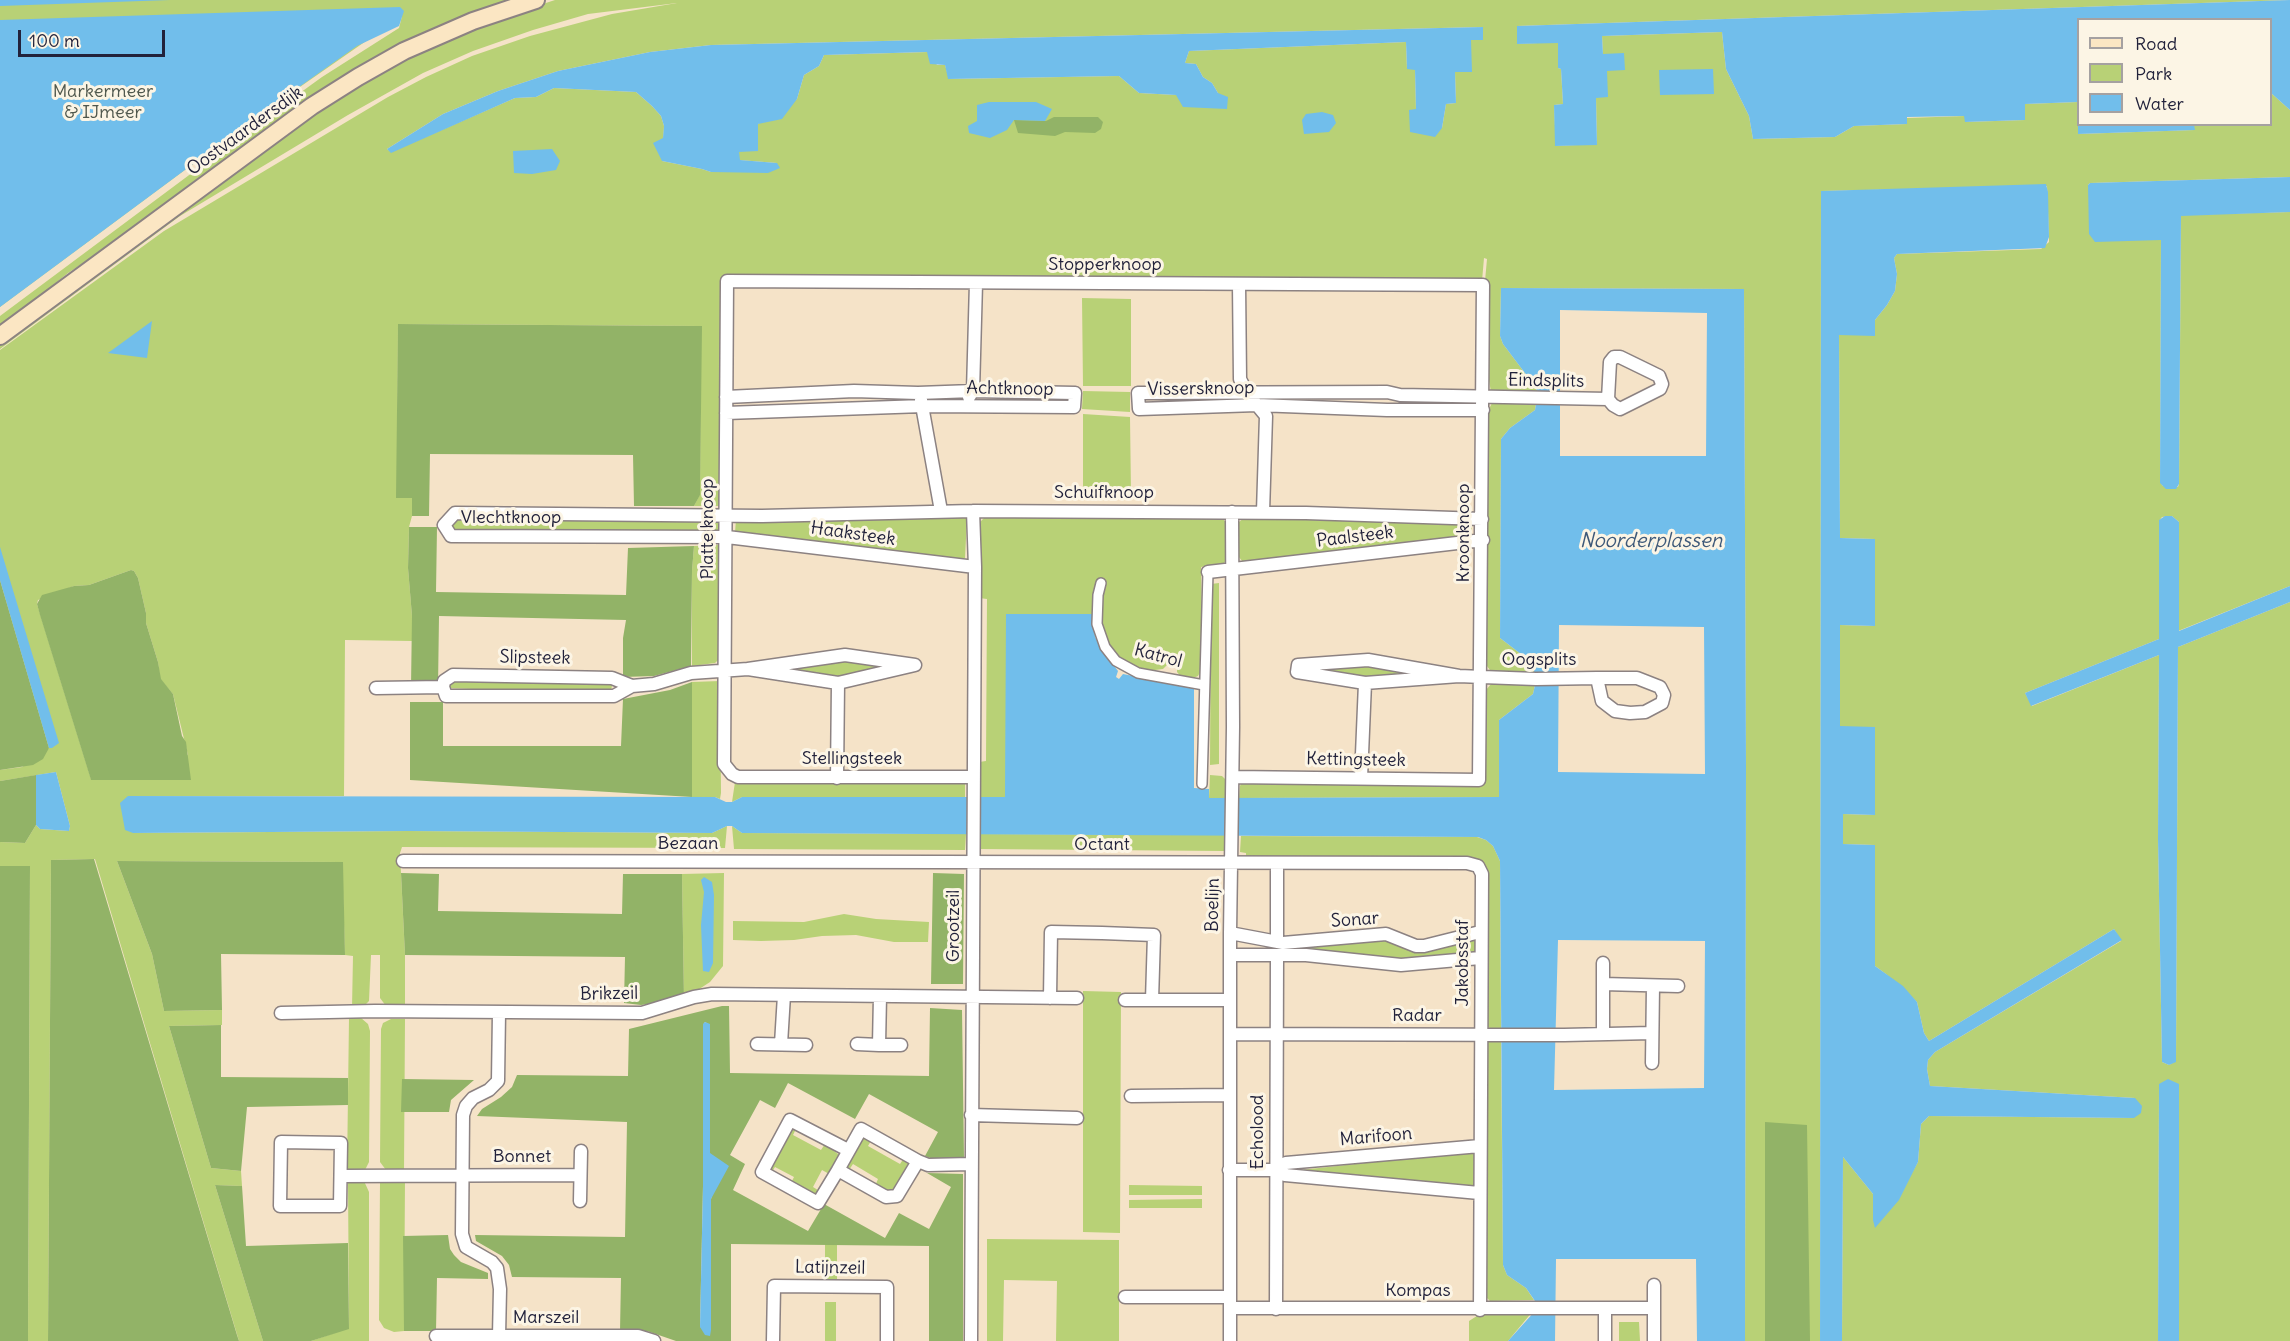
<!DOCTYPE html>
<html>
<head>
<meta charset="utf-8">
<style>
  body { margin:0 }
  #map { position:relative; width:2290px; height:1341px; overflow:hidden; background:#f5e3c8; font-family:Delius,sans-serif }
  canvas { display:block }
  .legend { position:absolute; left:2077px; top:18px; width:195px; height:108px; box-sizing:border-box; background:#fcf5e5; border:2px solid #a5a1a1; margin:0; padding:8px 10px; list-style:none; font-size:18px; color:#22223b }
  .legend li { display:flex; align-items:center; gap:12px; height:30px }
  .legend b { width:30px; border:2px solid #a5a1a1 }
  .scale { position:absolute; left:18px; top:30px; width:147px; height:27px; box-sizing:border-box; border:3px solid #22223b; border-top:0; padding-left:8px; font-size:18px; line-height:21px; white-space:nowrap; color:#22223b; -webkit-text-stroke:4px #fcf5e5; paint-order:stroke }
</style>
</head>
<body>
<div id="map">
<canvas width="2290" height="1341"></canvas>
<ul class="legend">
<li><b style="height:8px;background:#fbe6c3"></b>Road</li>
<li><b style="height:16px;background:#b8d176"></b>Park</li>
<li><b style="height:16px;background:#71beeb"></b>Water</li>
</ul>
<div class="scale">100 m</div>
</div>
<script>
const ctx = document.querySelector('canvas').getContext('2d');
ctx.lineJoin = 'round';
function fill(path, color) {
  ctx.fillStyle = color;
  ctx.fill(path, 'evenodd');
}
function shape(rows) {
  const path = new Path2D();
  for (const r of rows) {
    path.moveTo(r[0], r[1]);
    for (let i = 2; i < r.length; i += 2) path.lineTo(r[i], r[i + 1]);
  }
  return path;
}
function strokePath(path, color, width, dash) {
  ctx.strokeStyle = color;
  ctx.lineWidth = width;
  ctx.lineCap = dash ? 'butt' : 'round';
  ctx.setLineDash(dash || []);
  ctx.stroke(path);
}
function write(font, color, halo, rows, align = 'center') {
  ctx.font = font + ' Delius,sans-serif';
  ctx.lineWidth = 6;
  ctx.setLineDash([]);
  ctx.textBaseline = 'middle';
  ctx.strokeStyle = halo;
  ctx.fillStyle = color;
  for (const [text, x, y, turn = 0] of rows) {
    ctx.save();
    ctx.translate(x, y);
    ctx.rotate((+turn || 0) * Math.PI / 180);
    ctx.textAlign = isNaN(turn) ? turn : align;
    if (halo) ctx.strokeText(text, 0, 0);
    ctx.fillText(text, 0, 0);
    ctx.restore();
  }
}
const green = shape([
  [0,0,518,0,457,22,132,231,68,273,0,328,0,316,275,111,322,77,399,28,402,16,251,121,0,307],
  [555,0,2290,0,1517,26,1517,44,1558,42,1558,68,1561,69,1563,104,1554,105,1556,146,1597,144,1596,98,1607,70,1624,70,1603,54,1602,36,1722,32,1726,69,1749,116,1753,139,1835,137,1854,126,1907,124,1907,118,1965,116,1965,122,2025,120,2025,104,2078,102,2078,134,2194,130,2194,124,2270,124,2271,93,2290,110,2290,177,2090,183,2088,185,2161,240,2160,482,2163,486,2178,487,2179,484,2181,215,2290,212,2290,586,2178,631,2179,522,2172,516,2162,517,2159,521,2159,639,2025,693,2032,706,2159,655,2158,839,2162,1062,2169,1065,2176,1061,2178,647,2290,602,2290,1341,2179,1341,2179,1084,2159,1085,2158,1341,1842,1341,1843,1157,1873,1194,1873,1220,1910,1176,1918,1162,1921,1124,1929,1116,2134,1118,2135,1098,1930,1086,1927,1069,1928,1060,1935,1052,2121,941,2114,929,1929,1041,1924,1033,1917,1002,1886,974,1875,966,1875,845,1843,844,1843,814,1875,815,1840,726,1840,625,1875,626,1875,539,1840,538,1839,335,1875,320,1887,305,1895,291,1897,274,1894,258,1897,254,2041,249,2049,242,2049,237,2047,186,1821,191,1820,1341,1745,1341,1746,766,1744,289,1501,288,1500,336,1503,344,1534,385,1538,392,1491,392,1489,380,1486,380,1485,281,1487,259,1484,258,1482,281,724,279,723,506,694,506,700,494,701,326,398,324,397,498,412,498,412,516,409,527,408,568,412,616,412,641,345,640,344,796,128,796,133,833,408,831,712,833,727,826,725,848,402,847,400,853,405,955,405,1008,386,1006,380,998,380,955,371,955,369,1001,364,1006,352,1008,353,956,345,955,342,862,117,861,152,954,164,1011,222,1010,222,1025,169,1026,211,1168,241,1171,242,1186,215,1185,263,1341,239,1341,95,859,51,860,48,1341,28,1341,30,867,0,866,0,842,25,843,36,825,40,829,69,831,70,826,56,772,0,781,0,770,22,767,49,748,0,580,0,350,164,231,388,97,426,77,472,56,530,36,612,14,677,3,588,14,533,30,473,51,423,73,348,115,180,216,0,349,0,342,313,111,424,49,476,26],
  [1483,27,1483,40,1471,40,1455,72,1456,103,1446,104,1442,128,1409,110,1416,110,1415,69,1407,69,1406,42,1189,51,1185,63,1196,64,1203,77,1212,83,1218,93,1176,95,1139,93,1119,76,949,79,945,65,937,65,928,52,824,55,819,66,804,75,797,99,758,124,739,151,739,160,777,163,711,172,702,169,662,161,664,126,661,116,652,106,636,92,554,88,536,97,515,98,391,152,387,149,443,114,498,91,558,71,650,52,711,45],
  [131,570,134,571,138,578,146,613,146,623,158,662,160,679,173,694,188,755,91,779,37,604,38,600,74,586,89,585],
  [1082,298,1131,299,1131,386,1083,386],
  [1083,391,1130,392,1130,412,1082,409],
  [1492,403,1536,404,1535,410,1510,428,1501,439,1500,638,1530,661,1534,666,1534,672,1492,673,1487,666,1487,413],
  [1083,414,1130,417,1131,494,1083,494],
  [960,514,967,518,965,558,961,560,735,533,736,519],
  [987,515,1218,515,1226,522,1227,559,1224,563,1201,567,1203,667,1198,676,1191,679,1182,678,1177,672,1177,666,1167,665,1163,669,1147,671,1133,667,1115,656,1093,614,1006,614,1006,797,978,797,979,762,986,761,987,599,979,598,980,522],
  [1246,516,1472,523,1471,536,1243,562,1238,556,1238,523],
  [457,517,716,519,722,522,721,531,718,533,456,532,452,526,452,520],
  [718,545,720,548,720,658,715,663,692,666,692,571,694,546],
  [1219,583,1219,764,1210,765,1211,584],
  [845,659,901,666,834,680,766,669],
  [1368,664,1433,674,1371,680,1302,668],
  [455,680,610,683,612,686,611,690,593,694,448,688,449,684],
  [720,681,721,793,720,799,715,797,692,797,692,682],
  [1491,684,1535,685,1533,694,1499,720,1500,797,1239,798,1240,786,1242,782,1484,783,1486,780,1486,690],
  [1210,775,1222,776,1226,780,1227,798,1209,798],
  [965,781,965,797,742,797,732,802,735,782],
  [732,826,742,833,966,834,965,850,734,849],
  [979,834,1224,835,1224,851,979,849],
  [1241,836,1477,837,1486,840,1493,846,1500,861,1501,1028,1491,1029,1487,1026,1483,864,1246,859,1246,853,1240,852],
  [724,873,723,966,710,982,684,999,682,874],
  [844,914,876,919,929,922,928,942,894,942,856,935,822,936,794,940,761,941,733,940,733,921,804,922],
  [1384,939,1398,942,1476,939,1475,956,1402,962,1284,953,1284,946],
  [1083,991,1121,992,1120,1233,1083,1232],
  [349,1018,361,1018,368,1024,370,1031,369,1162,365,1170,358,1171,347,1171],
  [391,1019,405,1019,404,1171,386,1170,380,1162,381,1029,383,1023],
  [1490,1039,1501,1039,1503,1265,1507,1275,1526,1288,1534,1300,1490,1301,1486,1297,1486,1043],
  [791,1129,796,1129,793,1135,821,1150,825,1144,838,1154,838,1162,831,1175,822,1170,813,1187,821,1192,819,1195,814,1195,791,1183,794,1177,775,1167,772,1172,770,1170],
  [863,1136,872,1139,868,1146,900,1164,904,1158,910,1162,893,1192,887,1192,875,1186,878,1179,853,1164,849,1170,847,1165],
  [1472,1151,1475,1155,1476,1183,1474,1188,1292,1171],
  [405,1179,404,1331,394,1332,384,1328,379,1320,380,1182,384,1180],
  [348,1180,364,1181,369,1192,369,1341,311,1341,349,1328],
  [1129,1185,1202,1186,1202,1195,1129,1195],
  [1202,1199,1202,1208,1129,1208,1129,1200],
  [987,1239,1119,1240,1119,1341,1056,1341,1057,1281,1004,1280,1003,1341,987,1341],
  [825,1244,837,1244,837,1282,825,1282],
  [825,1302,836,1302,836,1341,825,1341],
  [1533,1311,1508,1341,1469,1341,1469,1321,1480,1314],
  [1619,1322,1639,1322,1640,1341,1619,1341]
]);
const forest = shape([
  [1054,117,1098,117,1103,122,1101,129,1095,133,1065,132,1055,136,1018,133,1014,120,1046,121],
  [398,324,702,326,700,495,694,506,634,506,633,455,430,454,429,516,412,516,412,498,396,498],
  [409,527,437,527,436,592,626,595,628,548,694,546,692,571,691,666,654,676,623,677,623,638,626,620,439,616,438,687,411,687,412,616,408,568],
  [131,570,134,571,138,578,146,613,146,623,158,662,161,679,173,694,182,736,186,742,191,780,91,780,40,615,37,604,42,595,74,586,89,585],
  [0,580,49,748,43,759,33,765,0,770],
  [692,682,692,797,410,780,410,702,443,702,443,746,621,746,623,699,670,690],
  [36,775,36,825,25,843,0,842,0,781],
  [94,859,237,1335,239,1341,48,1341,51,860],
  [117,861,343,862,345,955,221,954,222,1010,164,1011,152,954],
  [0,866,30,866,28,1341,0,1341],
  [401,873,439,874,438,911,622,914,623,874,682,874,684,999,641,1005,624,1003,625,957,405,955],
  [933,873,964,874,963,984,931,984],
  [722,1006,729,1006,730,1073,929,1076,930,1008,962,1010,964,1159,933,1159,925,1156,938,1132,869,1094,855,1119,788,1083,775,1108,760,1100,730,1155,745,1164,733,1190,808,1231,824,1204,885,1238,899,1213,929,1229,951,1187,927,1173,963,1174,963,1341,929,1341,929,1246,731,1244,731,1341,676,1341,647,1331,620,1331,621,1278,512,1277,509,1265,502,1256,476,1241,475,1235,625,1237,627,1122,477,1116,482,1109,501,1097,512,1087,517,1075,628,1076,629,1029],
  [705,1022,710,1025,710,1153,713,1192,711,1199,711,1330,700,1327,703,1186,703,1025],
  [221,1025,221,1077,348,1078,348,1105,247,1107,241,1171,211,1168,169,1026],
  [402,1079,474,1080,451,1100,449,1112,401,1112],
  [1765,1122,1807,1125,1810,1341,1765,1341],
  [215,1185,242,1186,246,1246,348,1243,349,1329,311,1341,263,1341],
  [448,1235,450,1249,454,1255,461,1262,488,1273,488,1279,437,1278,436,1331,404,1331,403,1236]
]);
const water = shape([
  [0,0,170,0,0,6],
  [2290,0,2290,110,2271,93,2270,20,2078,20,2078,102,2025,104,2025,120,1965,122,1964,116,1907,117,1907,124,1854,126,1835,137,1753,139,1749,116,1726,69,1722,32,1602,36,1603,54,1624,53,1625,70,1607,71,1608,97,1596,98,1597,145,1555,146,1554,105,1563,104,1561,69,1558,68,1558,43,1517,44,1517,26],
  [400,7,404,11,399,26,357,46,251,121,0,307,0,20],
  [1483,27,1483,40,1471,40,1472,72,1455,72,1456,103,1446,104,1442,128,1435,137,1410,132,1409,110,1416,109,1415,70,1407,69,1406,42,1189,51,1185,63,1196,64,1203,77,1212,83,1218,93,1228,97,1227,109,1183,107,1176,95,1139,93,1119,76,948,79,945,65,930,64,927,52,824,55,819,66,804,75,797,99,782,119,758,124,758,151,739,152,740,160,777,163,780,168,768,173,711,172,702,169,662,161,653,143,663,138,664,126,661,116,652,106,636,92,554,88,536,97,515,98,391,153,387,149,443,114,498,91,558,71,650,52,711,45],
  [1713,69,1714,94,1660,95,1659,70],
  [989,102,1036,102,1052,109,1045,121,1014,120,1007,130,990,138,969,133,968,126,977,121,977,105],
  [1322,112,1333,115,1336,123,1329,132,1304,134,1302,120,1306,114],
  [2078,120,2078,124,2194,125,2195,130,2078,134],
  [552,149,560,161,556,170,532,174,514,173,513,151],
  [2290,177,2290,212,2181,216,2179,484,2176,489,2166,489,2160,483,2161,240,2095,242,2089,234,2088,185,2090,183],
  [2046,184,2048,192,2049,237,2045,248,1897,254,1894,258,1897,274,1895,291,1887,305,1875,320,1875,336,1839,335,1840,538,1875,539,1875,626,1840,625,1840,726,1875,727,1875,815,1843,814,1843,844,1875,845,1875,966,1903,986,1917,1002,1924,1033,1929,1041,2114,929,2122,940,1935,1052,1928,1060,1927,1069,1930,1086,2135,1098,2142,1106,2141,1113,2134,1118,1929,1116,1921,1124,1918,1162,1899,1200,1875,1228,1873,1220,1873,1194,1843,1157,1842,1341,1820,1341,1821,191],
  [1501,288,1744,289,1746,766,1745,1341,1697,1341,1696,1259,1556,1259,1555,1341,1508,1341,1535,1311,1535,1301,1526,1288,1507,1275,1503,1265,1500,861,1493,846,1486,840,1478,837,742,833,732,826,727,826,712,833,408,831,133,833,125,830,120,803,128,796,715,797,726,802,732,802,742,797,1005,797,1006,614,1093,614,1095,637,1102,650,1118,671,1116,677,1119,679,1123,674,1194,688,1194,788,1209,789,1209,798,1499,797,1499,720,1533,694,1535,685,1537,685,1537,672,1534,672,1534,666,1530,661,1500,638,1501,439,1510,428,1535,410,1538,392,1534,385,1503,344,1500,336],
  [1560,310,1707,313,1706,456,1560,456],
  [1559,625,1704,627,1705,774,1558,772],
  [1558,940,1705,941,1704,1088,1554,1090],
  [152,321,147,358,108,353],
  [2165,516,2172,516,2179,522,2179,631,2290,586,2290,602,2178,647,2176,1062,2169,1065,2162,1062,2158,839,2159,655,2031,706,2025,693,2159,639,2159,520],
  [0,547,59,743,52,748,49,748,0,580],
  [56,772,70,826,69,831,40,829,36,825,36,775],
  [704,877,712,882,714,895,713,963,709,972,703,971,701,925,704,892,701,880],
  [705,1022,710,1024,710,1153,729,1166,711,1199,711,1330,710,1336,705,1335,700,1327,703,1186,703,1024],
  [2168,1079,2179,1084,2179,1341,2158,1341,2159,1084]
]);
const pedestrian = shape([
  [1101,583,1098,595,1097,624,1105,647,1116,661,1138,673,1204,685],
  [1202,784,1208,572]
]);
const minor = shape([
  [1239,284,1240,379,1247,393,1266,416,1263,512],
  [969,397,973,391,976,283],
  [921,400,941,511],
  [1483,410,1387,410,1257,405,1139,409,1138,393,1387,392,1400,395,1608,399,1613,405,1620,409,1660,389,1662,384,1659,376,1620,357,1614,357,1610,362,1608,399],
  [726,413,923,406,1074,407,1075,393,973,391,918,393,854,391,726,397],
  [975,567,727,537,451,536,444,525,455,513,762,516,973,511,1306,513,1482,519],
  [1208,572,1483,540],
  [845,655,915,665,838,683,748,669,845,655],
  [1459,676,1365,683,1297,672,1298,665,1368,660,1459,676,1482,677,1536,679,1597,678,1637,678,1660,687,1664,695,1662,703,1645,712,1630,713,1615,711,1602,701,1597,678],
  [443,687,444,681,453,675,612,678,632,686],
  [376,688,443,687,446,696,614,696,632,686,654,684,691,673,748,669],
  [973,777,738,777,732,774,724,764,727,281,1483,285,1479,780,1233,777],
  [837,778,838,683],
  [1361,778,1365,683],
  [403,861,1467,863,1478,866,1482,874,1480,1310],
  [1277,863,1277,942],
  [1230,933,1283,943,1386,934,1416,946,1424,946,1480,932],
  [1230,955,1306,955,1401,965,1480,958],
  [1603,984,1678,986],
  [1050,998,1051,932,1102,933,1154,935,1152,1000],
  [1125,1000,1230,1000],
  [281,1013,375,1011,642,1013,694,997,712,994,1077,998],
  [1231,1034,1564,1035,1652,1033],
  [1603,1034,1603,963],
  [757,1044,806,1045],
  [781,1044,784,995],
  [857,1044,879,1045,880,996],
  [879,1045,901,1045],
  [1652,1063,1653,986],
  [1131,1096,1229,1095],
  [971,1115,1077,1118],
  [281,1142,341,1143,340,1206,280,1206,281,1142],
  [918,1161,897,1196,886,1197,838,1170,861,1129,918,1161,928,1165,971,1164],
  [838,1170,818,1203,762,1172,790,1120,848,1150],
  [1229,1170,1276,1170,1286,1163,1480,1146],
  [1276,1170,1285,1175,1479,1193],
  [341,1176,580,1175],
  [580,1201,581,1151],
  [1125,1297,1230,1297],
  [1230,1308,1654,1308,1654,1341],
  [1654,1308,1654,1285],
  [1276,1309,1277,955],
  [436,1336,638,1336,654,1341],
  [499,1336,500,1289,497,1268,492,1262,466,1247,462,1234,463,1115,466,1106,473,1098,489,1090,498,1081,499,1013],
  [773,1341,774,1286,887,1287,887,1341],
  [971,1341,975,567,973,511],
  [1230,1341,1230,933,1233,727,1232,512],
  [1605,1341,1605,1308]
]);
const secondary = shape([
  [0,336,312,106,358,77,404,51,473,21,536,0]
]);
const parkNames = [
  ["Markermeer",103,92],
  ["& IJmeer",103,113]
];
const streetNames = [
  ["Oostvaardersdijk",245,131,-36],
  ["Stopperknoop",1105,265],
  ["Eindsplits",1546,381,1],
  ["Achtknoop",1010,389,1],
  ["Vissersknoop",1201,389,-1],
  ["Schuifknoop",1104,493],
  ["Vlechtknoop",511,518],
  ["Platte knoop",708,529,-90],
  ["Kroonknoop",1464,533,-90],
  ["Haaksteek",853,534,8],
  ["Paalsteek",1355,537,-7],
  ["Katrol",1158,656,15],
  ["Slipsteek",535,658,1],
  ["Oogsplits",1539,660],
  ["Stellingsteek",852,759],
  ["Kettingsteek",1356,760,1],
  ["Bezaan",688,844],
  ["Octant",1102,845],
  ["Boelijn",1213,905,-89],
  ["Sonar",1355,920,-4],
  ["Grootzeil",954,926,-90],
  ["Jakobsstaf",1463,963,-90],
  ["Brikzeil",609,994,-1],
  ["Radar",1417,1016],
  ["Echolood",1258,1132,-90],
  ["Marifoon",1376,1137,-5],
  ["Bonnet",522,1157],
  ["Latijnzeil",830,1268,1],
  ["Kompas",1418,1291],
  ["Marszeil",546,1318]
];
const waterNames = [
  ["Noorderplassen",1651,541]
];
fill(green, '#b8d176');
fill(forest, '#92b367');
fill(water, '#71beeb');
strokePath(pedestrian, '#8c8282', 12);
strokePath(minor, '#8c8282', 15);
strokePath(secondary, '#8c8282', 20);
strokePath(pedestrian, '#fff', 9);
strokePath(minor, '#fff', 12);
strokePath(secondary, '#fbe6c3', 16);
write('18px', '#4f574d', '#fcf5e5', parkNames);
write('18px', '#22223b', '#fcf5e5', streetNames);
write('italic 20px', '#3e5979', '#fcf5e5', waterNames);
</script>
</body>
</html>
